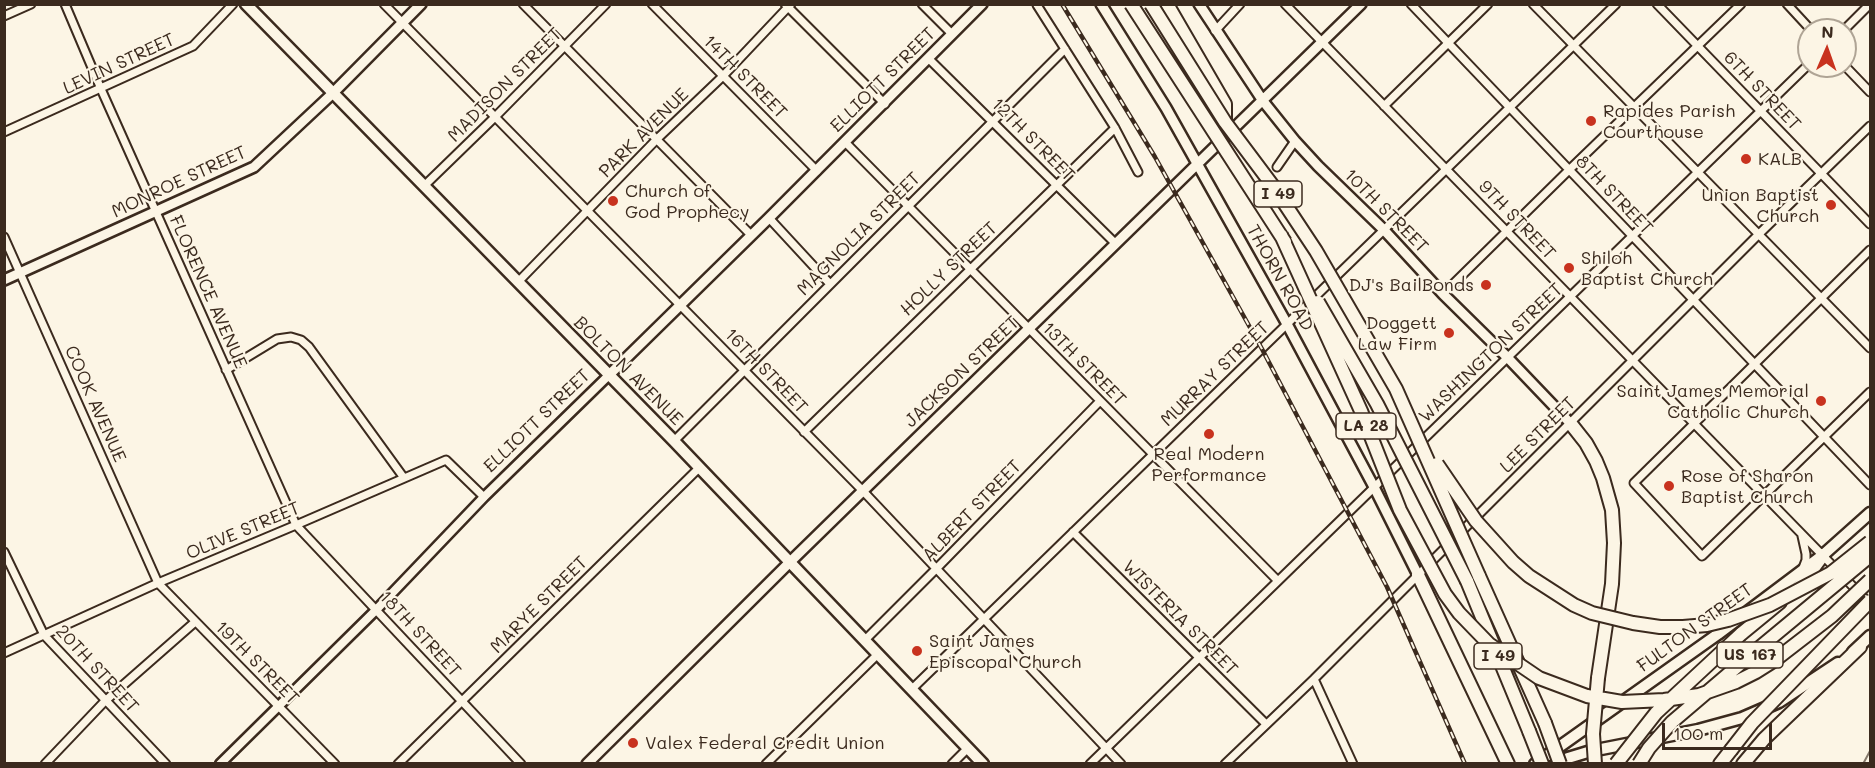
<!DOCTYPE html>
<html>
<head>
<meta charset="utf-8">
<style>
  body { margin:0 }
  #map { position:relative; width:1875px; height:768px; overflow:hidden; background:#fcf5e5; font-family:Mali,sans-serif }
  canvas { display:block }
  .frame { position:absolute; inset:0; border:6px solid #3b2a1e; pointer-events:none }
  .north { position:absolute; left:1797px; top:18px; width:60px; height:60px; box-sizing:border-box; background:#fcf5e5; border:2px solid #afa495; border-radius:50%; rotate:2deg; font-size:16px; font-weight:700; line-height:24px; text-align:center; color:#3b2a1e }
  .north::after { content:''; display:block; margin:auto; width:21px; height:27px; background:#c8321e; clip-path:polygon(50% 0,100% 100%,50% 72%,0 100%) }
  .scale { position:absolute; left:1662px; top:723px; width:110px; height:27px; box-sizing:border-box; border:3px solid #3b2a1e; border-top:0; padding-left:8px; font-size:18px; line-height:21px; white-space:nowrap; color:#3b2a1e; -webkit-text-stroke:4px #fcf5e5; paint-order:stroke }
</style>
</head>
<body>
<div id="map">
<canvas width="1875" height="768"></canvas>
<div class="frame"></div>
<div class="north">N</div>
<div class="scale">100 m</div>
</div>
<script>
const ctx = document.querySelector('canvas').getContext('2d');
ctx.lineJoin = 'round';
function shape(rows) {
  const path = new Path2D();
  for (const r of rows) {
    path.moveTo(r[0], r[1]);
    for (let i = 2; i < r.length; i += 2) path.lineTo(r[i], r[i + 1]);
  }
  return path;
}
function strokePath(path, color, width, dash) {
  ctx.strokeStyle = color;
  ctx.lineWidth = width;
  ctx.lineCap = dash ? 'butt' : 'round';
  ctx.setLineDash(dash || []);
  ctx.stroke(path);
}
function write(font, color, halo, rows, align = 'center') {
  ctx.font = font + ' Mali,sans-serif';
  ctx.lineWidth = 4.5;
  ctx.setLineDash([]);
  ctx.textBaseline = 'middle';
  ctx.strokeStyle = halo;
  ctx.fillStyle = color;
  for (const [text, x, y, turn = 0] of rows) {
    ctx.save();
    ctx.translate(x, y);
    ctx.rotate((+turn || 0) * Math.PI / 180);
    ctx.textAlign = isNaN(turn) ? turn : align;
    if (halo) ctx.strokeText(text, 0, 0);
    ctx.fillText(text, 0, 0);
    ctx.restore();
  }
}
const stream = shape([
  [1863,764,1870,751]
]);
const minor = shape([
  [65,4,101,89,296,525,521,764],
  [384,4,863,491,1121,764],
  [523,4,751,235],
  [652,4,817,171],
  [785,4,885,104],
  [922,4,952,34],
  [1285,4,1870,604],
  [1411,4,1870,485],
  [1533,4,1870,348],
  [1657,4,1870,224],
  [1787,4,1811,30],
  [1037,5,1115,128,1138,172],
  [4,16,31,4],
  [1844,30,1870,4],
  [1215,31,1240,4],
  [928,58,1116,244],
  [1845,66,1870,92],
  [1384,106,1488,4],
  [4,132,193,46,233,4],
  [845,142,1278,581],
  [1277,167,1295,141],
  [424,186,495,117,606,4],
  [769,218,830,284],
  [4,237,158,583,335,764],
  [1870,250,1634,483,1702,556,1870,392],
  [518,282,657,139,722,77,791,4],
  [1443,294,1569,170,1741,4],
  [226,370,277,339,291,337,301,340,309,347,404,478],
  [804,432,1115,128],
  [674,441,1065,49],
  [1073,532,1266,724],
  [1802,536,1806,554,1806,560,1803,568],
  [4,552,44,635,166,764],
  [865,640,936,569,1100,401],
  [4,653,158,583,296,525,446,460,484,497],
  [1314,679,1353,764],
  [912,689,1616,4],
  [45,764,105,701,195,622],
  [398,764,700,467],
  [766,764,878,654],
  [952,764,968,748],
  [1090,764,1809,64],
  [1225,764,1314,679,1759,234,1870,126]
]);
const tertiary = shape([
  [220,764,376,610,484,497,609,375]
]);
const secondary = shape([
  [1101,4,1166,108,1287,324,1374,487,1418,575],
  [1199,4,1263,101,1295,141,1318,166,1384,230,1443,294,1507,357,1571,424],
  [4,280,254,167,332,94,421,4],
  [609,375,769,218,982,4],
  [587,764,790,562,1361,4]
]);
const primary = shape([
  [246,4,674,441,983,764],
  [1853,652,1870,636],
  [1535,764,1718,634,1823,555,1870,513],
  [1559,764,1568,758,1591,751,1698,730,1742,718,1779,702,1838,663]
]);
const motorway = shape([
  [1167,4,1225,104,1225,122],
  [1571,424,1586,443,1596,461,1603,478,1612,510,1614,543,1612,584,1598,678],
  [1418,575,1508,764],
  [1479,576,1545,723],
  [1467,581,1529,731],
  [1793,591,1801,585,1823,555],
  [1741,634,1780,602],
  [1720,764,1731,750],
  [1743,764,1764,739,1860,647]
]);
const rail = shape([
  [1062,4,1155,157,1262,349,1387,587,1465,764]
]);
const motorwayBridge = shape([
  [1131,4,1285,242],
  [1151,4,1225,122,1273,186,1316,251,1396,389,1479,576],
  [1281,235,1361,411,1400,510,1445,594,1459,613,1489,644,1539,678,1587,696,1622,702,1664,700,1699,695,1736,682,1756,672,1775,660,1832,616,1870,580],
  [1318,302,1377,404,1467,581],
  [1437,464,1476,521,1513,562,1529,576,1574,605,1592,613,1633,623,1660,627,1683,627,1707,625,1728,620,1770,605,1831,573,1870,542],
  [1545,723,1560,764],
  [1529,731,1542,764],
  [1731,750,1752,723,1870,601],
  [1595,764,1593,734,1598,678],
  [1616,764,1656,713,1741,634],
  [1639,764,1649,748,1672,722,1753,653,1870,556]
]);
const markers = [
  [1591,121,6,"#c8321e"],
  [1746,159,6,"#c8321e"],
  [613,201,6,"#c8321e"],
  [1831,205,6,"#c8321e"],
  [1569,268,6,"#c8321e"],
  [1486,285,6,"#c8321e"],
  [1449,333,6,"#c8321e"],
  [1821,401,6,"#c8321e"],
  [1209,434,6,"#c8321e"],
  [1669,486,6,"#c8321e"],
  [917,651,6,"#c8321e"],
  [633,743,6,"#c8321e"]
];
const shields = [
  [1278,194,48],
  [1366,426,60],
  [1750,655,66],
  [1498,656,48]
];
const shieldNames = [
  ["I 49",1278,194],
  ["LA 28",1366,426],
  ["US 167",1750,655],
  ["I 49",1498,656]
];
const streetNames = [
  ["LEVIN STREET",119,64,-25],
  ["14TH STREET",745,77,45],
  ["ELLIOTT STREET",883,80,-45],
  ["MADISON STREET",505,85,-45],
  ["6TH STREET",1762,91,46],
  ["PARK AVENUE",644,133,-45],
  ["12TH STREET",1033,140,45],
  ["MONROE STREET",179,182,-25],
  ["8TH STREET",1614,195,46],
  ["10TH STREET",1386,211,45],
  ["9TH STREET",1517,220,46],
  ["MAGNOLIA STREET",859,234,-45],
  ["HOLLY STREET",949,269,-44],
  ["THORN ROAD",1280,278,61],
  ["FLORENCE AVENUE",208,292,66],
  ["WASHINGTON STREET",1491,353,-44],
  ["13TH STREET",1084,364,45],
  ["BOLTON AVENUE",628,371,45],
  ["16TH STREET",766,371,46],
  ["JACKSON STREET",962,372,-44],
  ["MURRAY STREET",1215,374,-44],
  ["COOK AVENUE",95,404,66],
  ["ELLIOTT STREET",537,421,-44],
  ["LEE STREET",1538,435,-45],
  ["ALBERT STREET",972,511,-46],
  ["OLIVE STREET",243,531,-23],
  ["MARYE STREET",539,605,-45],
  ["WISTERIA STREET",1180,618,45],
  ["FULTON STREET",1695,628,-36],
  ["18TH STREET",420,634,47],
  ["19TH STREET",257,663,45],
  ["20TH STREET",97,669,47]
];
const poiNames = [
  ["Rapides Parish",1603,111],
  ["Courthouse",1603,132],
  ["KALB",1758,159],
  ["Church of",625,191],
  ["God Prophecy",625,212],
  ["Union Baptist",1819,195,"right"],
  ["Church",1819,216,"right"],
  ["Shiloh",1581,258],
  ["Baptist Church",1581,279],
  ["DJ's BailBonds",1474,285,"right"],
  ["Doggett",1437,323,"right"],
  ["Law Firm",1437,344,"right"],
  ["Saint James Memorial",1809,391,"right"],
  ["Catholic Church",1809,412,"right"],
  ["Real Modern",1209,454,"center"],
  ["Performance",1209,475,"center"],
  ["Rose of Sharon",1681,476],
  ["Baptist Church",1681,497],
  ["Saint James",929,641],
  ["Episcopal Church",929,662],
  ["Valex Federal Credit Union",645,743]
];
strokePath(stream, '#85796b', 2);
strokePath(minor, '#3b2a1e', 11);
strokePath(tertiary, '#3b2a1e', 13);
strokePath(secondary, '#3b2a1e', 14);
strokePath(primary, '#3b2a1e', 15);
strokePath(motorway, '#3b2a1e', 16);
strokePath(minor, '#fcf5e5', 7);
strokePath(tertiary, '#fcf5e5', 8);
strokePath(secondary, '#fcf5e5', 9);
strokePath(primary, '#fcf5e5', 10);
strokePath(motorway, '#fcf5e5', 12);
strokePath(rail, '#3b2a1e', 4.5);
strokePath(rail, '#fcf5e5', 2, [7]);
strokePath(motorwayBridge, '#3b2a1e', 16, []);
strokePath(motorwayBridge, '#fcf5e5', 12);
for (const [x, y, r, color] of markers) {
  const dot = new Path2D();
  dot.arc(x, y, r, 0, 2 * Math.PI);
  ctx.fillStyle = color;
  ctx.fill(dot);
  strokePath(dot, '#fcf5e5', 2);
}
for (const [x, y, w] of shields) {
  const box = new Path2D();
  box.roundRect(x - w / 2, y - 13, w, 26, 4.5);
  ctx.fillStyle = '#fcf5e5';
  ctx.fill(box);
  strokePath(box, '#3b2a1e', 1.5);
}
write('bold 16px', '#3b2a1e', null, shieldNames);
write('18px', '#3b2a1e', '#fcf5e5', streetNames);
write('18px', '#3b2a1e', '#fcf5e5', poiNames, 'left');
</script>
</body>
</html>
